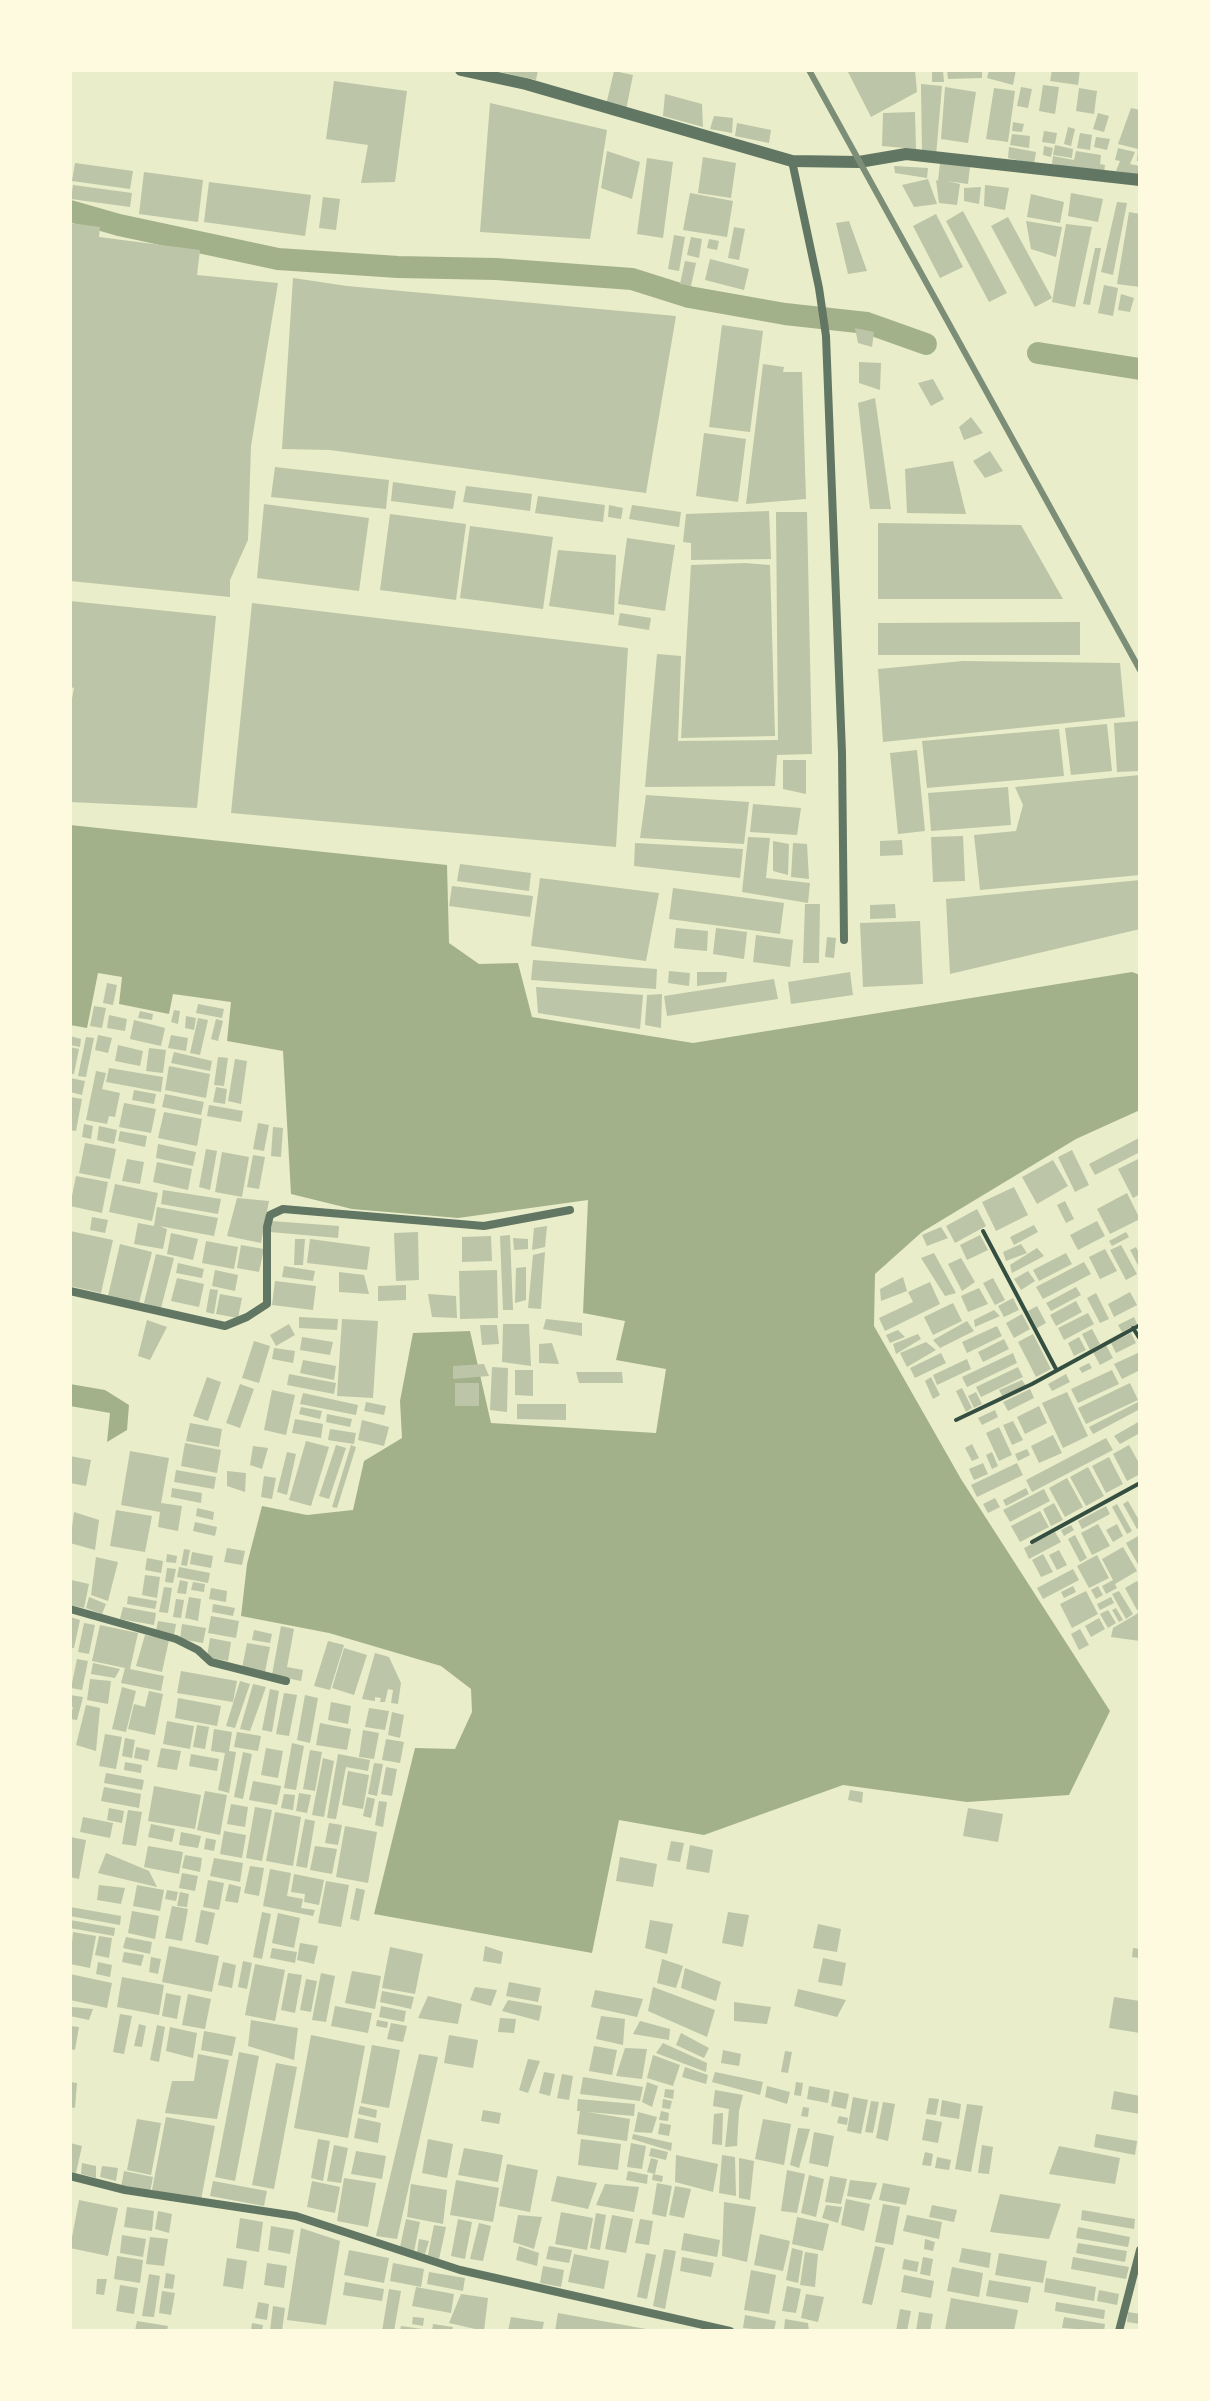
<!DOCTYPE html>
<html>
<head>
<meta charset="utf-8">
<style>
  body { margin:0 }
  #map { position:relative; width:1210px; height:2401px; overflow:hidden; background:#e9edc9; font-family:Lora,serif }
  canvas { display:block }
  .frame { position:absolute; inset:0; border:72px solid #fefae0; pointer-events:none }
</style>
</head>
<body>
<div id="map">
<canvas width="1210" height="2401"></canvas>
<div class="frame"></div>
</div>
<script>
const ctx = document.querySelector('canvas').getContext('2d');
ctx.lineJoin = 'round';
function fill(path, color) {
  ctx.fillStyle = color;
  ctx.fill(path, 'evenodd');
}
function shape(rows) {
  const path = new Path2D();
  for (const r of rows) {
    path.moveTo(r[0], r[1]);
    for (let i = 2; i < r.length; i += 2) path.lineTo(r[i], r[i + 1]);
  }
  return path;
}
function strokePath(path, color, width, dash) {
  ctx.strokeStyle = color;
  ctx.lineWidth = width;
  ctx.lineCap = dash ? 'butt' : 'round';
  ctx.setLineDash(dash || []);
  ctx.stroke(path);
}
const water = shape([
  [70,825,447,865,449,943,479,964,518,963,532,1017,693,1043,1132,972,1140,975,1140,1110,1076,1139,922,1232,875,1274,874,1326,961,1479,1110,1711,1069,1795,967,1802,843,1785,704,1835,619,1820,592,1953,374,1914,415,1748,455,1749,472,1712,471,1689,441,1666,329,1633,241,1616,247,1564,262,1506,307,1515,353,1510,364,1461,402,1438,400,1401,413,1333,470,1331,491,1423,656,1433,666,1369,616,1360,625,1321,583,1313,588,1200,458,1218,352,1209,291,1194,283,1051,227,1041,231,1002,173,994,169,1014,119,1004,122,977,98,973,87,1028,70,1025],
  [70,1384,105,1390,129,1405,127,1430,107,1442,110,1413,70,1406]
]);
const canal = shape([
  [70,211,119,225,278,259,398,267,496,269,632,279,689,297,785,314,867,323,926,344],
  [1038,353,1140,369]
]);
const building = shape([
  [491,70,538,70,536,80],
  [847,70,915,70,917,92,871,117],
  [932,70,943,70,944,82,932,82],
  [947,70,982,70,982,78,948,79],
  [989,70,1016,70,1013,85,987,78],
  [1052,70,1080,70,1078,85,1050,81],
  [614,71,633,75,626,110,606,105],
  [334,81,407,91,395,182,361,183,368,145,326,139],
  [921,84,942,86,936,156,922,154],
  [1043,85,1059,87,1055,114,1039,111],
  [945,87,976,92,968,143,941,139],
  [1021,87,1032,89,1028,108,1017,106],
  [994,88,1015,91,1008,142,986,139],
  [1079,88,1097,91,1094,114,1076,111],
  [665,94,702,104,703,127,663,116],
  [490,103,607,130,590,239,480,232],
  [1131,108,1140,110,1140,162,1137,161,1138,149,1118,144],
  [915,112,916,149,882,146,883,113],
  [1098,113,1109,116,1104,132,1093,129],
  [714,116,733,118,732,133,710,129],
  [1013,122,1024,124,1022,132,1012,131],
  [737,123,771,130,769,143,735,136],
  [1068,127,1075,129,1071,146,1064,144],
  [1044,131,1057,133,1055,144,1042,142],
  [1080,133,1092,135,1090,150,1077,148],
  [1012,134,1030,136,1029,148,1010,145],
  [1096,137,1110,139,1107,150,1094,147],
  [1055,145,1073,149,1072,158,1053,155],
  [1044,146,1053,148,1051,157,1043,155],
  [1009,147,1036,152,1034,164,1008,158],
  [1118,148,1135,152,1130,164,1140,166,1140,175,1116,171,1120,161,1115,160],
  [607,151,640,162,632,199,601,188],
  [1076,151,1101,155,1100,164,1105,165,1104,174,1052,164,1053,156,1074,160],
  [703,157,736,163,731,198,698,193],
  [647,158,673,162,663,238,637,234],
  [75,163,133,171,130,189,72,181],
  [940,163,970,167,968,184,947,181,960,184,957,205,939,203,936,180,938,181],
  [894,166,928,168,927,178,895,173],
  [144,172,203,180,198,222,139,214],
  [928,179,937,204,914,207,902,185],
  [209,182,311,195,305,236,204,222],
  [73,185,132,193,130,207,71,199],
  [985,185,1009,188,1005,210,984,206],
  [981,187,979,204,964,201,964,188],
  [690,193,733,201,727,237,683,230],
  [1071,193,1103,199,1098,222,1068,216],
  [1031,194,1064,202,1060,223,1027,217],
  [323,197,340,199,336,230,319,228],
  [1117,202,1127,203,1113,275,1101,272],
  [963,211,1007,293,989,302,946,221],
  [1129,212,1140,214,1140,287,1117,284],
  [936,214,963,267,940,278,913,226],
  [1008,217,1052,298,1035,307,991,226],
  [849,221,867,271,848,274,836,223],
  [1026,221,1062,227,1056,257,1031,249],
  [70,223,100,227,99,237,200,250,197,275,278,283,251,446,248,540,230,580,230,597,70,581],
  [1066,224,1092,227,1075,307,1052,302],
  [734,227,745,229,739,260,728,258],
  [674,235,685,237,679,271,668,269],
  [691,237,702,239,699,258,687,255],
  [709,239,719,241,717,250,707,248],
  [1095,248,1101,248,1090,305,1083,304],
  [710,259,749,269,744,290,705,280],
  [685,261,696,263,691,286,680,284],
  [293,278,347,286,676,316,646,493,330,450,282,449],
  [1104,285,1118,288,1113,316,1098,313],
  [1121,294,1134,298,1130,312,1118,310],
  [722,325,763,331,750,432,709,427],
  [855,328,874,332,872,347,858,343],
  [859,362,881,363,880,390,859,383],
  [763,364,784,367,783,372,802,372,806,499,746,504],
  [933,379,944,399,931,406,918,383],
  [875,398,891,509,870,509,858,403],
  [971,417,983,433,964,440,959,427],
  [704,433,746,439,738,502,696,496],
  [990,451,1003,471,985,478,973,461],
  [953,461,966,514,907,513,905,469],
  [275,467,389,480,386,509,271,497],
  [393,482,456,491,453,509,391,501],
  [466,486,532,494,530,511,463,502],
  [538,496,605,505,603,522,535,513],
  [264,504,369,518,359,591,257,578],
  [609,505,623,508,621,519,608,517],
  [632,505,681,512,679,527,629,519],
  [769,511,771,559,691,560,691,543,683,542,686,514],
  [776,512,807,512,812,754,777,755,775,786,645,787,657,654,681,656,678,741,778,740],
  [390,514,466,524,456,600,380,590],
  [878,523,1021,525,1063,599,878,599],
  [470,526,553,537,543,609,460,598],
  [627,538,675,545,665,611,618,604],
  [558,550,616,555,614,615,549,606],
  [745,563,770,565,775,736,681,738,691,565],
  [70,601,216,616,197,808,70,802,70,709,74,688,70,687],
  [252,603,628,648,616,847,231,813],
  [620,613,651,618,649,630,618,625],
  [1080,622,1080,655,878,655,878,623],
  [963,661,1120,663,1125,717,883,742,878,669],
  [1140,721,1140,771,1117,772,1114,723],
  [1107,724,1112,771,1071,775,1065,728],
  [1059,729,1064,776,927,788,922,741],
  [917,750,925,831,898,834,890,753],
  [783,760,806,760,806,794,783,789],
  [1140,775,1140,875,980,890,974,835,1016,831,1023,805,1015,787],
  [1008,787,1011,825,931,831,928,793],
  [646,795,749,802,744,844,640,838],
  [753,804,801,808,797,835,750,832],
  [963,836,965,881,933,882,931,837],
  [748,837,770,838,766,878,810,883,808,903,742,892],
  [902,840,903,855,880,856,880,841],
  [773,841,789,844,788,875,773,871],
  [635,843,743,849,740,878,634,866],
  [793,843,807,844,809,879,791,877],
  [460,864,531,873,529,891,457,881],
  [540,878,659,893,646,961,531,946],
  [1140,880,1140,929,950,974,946,899],
  [452,886,533,896,530,917,449,906],
  [673,888,784,903,780,934,669,919],
  [805,904,820,904,819,963,803,963],
  [895,904,896,918,870,919,870,905],
  [920,921,923,984,863,987,860,923],
  [676,928,708,931,707,951,674,948],
  [716,928,747,932,744,959,713,954],
  [756,935,793,940,790,967,753,962],
  [827,937,836,938,834,958,825,957],
  [533,960,657,969,656,989,531,980],
  [669,971,690,973,689,986,668,983],
  [697,972,727,972,726,982,697,986],
  [850,972,853,995,791,1004,788,982],
  [774,979,778,999,667,1016,664,996],
  [107,983,117,985,113,1005,103,1003],
  [536,987,643,995,640,1029,538,1013],
  [662,994,661,1028,645,1025,647,995],
  [198,1004,224,1009,222,1018,196,1013],
  [94,1006,106,1008,102,1028,90,1026],
  [174,1010,180,1011,178,1024,171,1022],
  [140,1011,153,1014,152,1020,138,1018],
  [109,1015,127,1019,125,1031,107,1028],
  [186,1016,196,1018,194,1030,185,1028],
  [198,1018,208,1020,200,1055,190,1053],
  [216,1019,223,1021,218,1041,211,1039],
  [134,1020,165,1028,161,1046,130,1039],
  [98,1035,112,1038,108,1053,95,1050],
  [171,1035,188,1038,186,1051,168,1048],
  [70,1036,81,1039,80,1047,70,1045],
  [86,1037,94,1038,86,1077,78,1076],
  [118,1045,143,1051,140,1066,115,1061],
  [70,1047,79,1049,74,1074,70,1074],
  [149,1048,166,1050,163,1073,146,1071],
  [174,1052,212,1061,210,1071,171,1063],
  [218,1057,228,1058,224,1086,214,1085],
  [235,1059,247,1061,241,1104,228,1101],
  [169,1066,210,1074,206,1098,165,1090],
  [109,1068,163,1077,161,1092,106,1082],
  [96,1071,106,1073,102,1089,120,1093,115,1117,109,1116,107,1124,86,1120],
  [70,1078,85,1081,82,1095,70,1092],
  [216,1087,227,1089,225,1104,213,1102],
  [134,1090,156,1094,154,1104,132,1100],
  [165,1094,204,1102,201,1115,162,1107],
  [70,1097,82,1099,76,1131,70,1130],
  [124,1103,156,1109,151,1133,119,1127],
  [209,1105,243,1111,241,1122,207,1116],
  [164,1112,202,1119,197,1146,158,1138],
  [258,1123,269,1125,264,1151,253,1149],
  [84,1124,93,1126,91,1139,82,1137],
  [99,1126,117,1130,114,1144,97,1140],
  [273,1127,283,1128,281,1157,271,1156],
  [120,1131,147,1136,145,1147,118,1141],
  [1139,1138,1140,1152,1095,1175,1089,1164],
  [85,1143,116,1149,110,1179,79,1173],
  [158,1144,196,1152,193,1166,156,1158],
  [206,1149,217,1151,210,1190,199,1187],
  [1072,1150,1089,1185,1075,1192,1058,1157],
  [222,1152,249,1157,242,1197,215,1192],
  [253,1155,265,1157,259,1189,247,1187],
  [1140,1158,1140,1194,1133,1198,1118,1169],
  [127,1159,144,1162,140,1184,122,1181],
  [1053,1160,1068,1186,1037,1204,1022,1177],
  [157,1162,192,1169,188,1190,153,1182],
  [76,1176,108,1182,102,1213,70,1206],
  [115,1184,158,1193,152,1221,109,1212],
  [1014,1187,1028,1215,996,1231,982,1202],
  [163,1190,221,1199,218,1214,161,1204],
  [1127,1193,1140,1219,1110,1234,1097,1209],
  [237,1198,269,1201,261,1243,227,1236],
  [1065,1201,1074,1219,1066,1223,1057,1205],
  [157,1207,218,1218,214,1236,159,1226,167,1229,163,1249,134,1244,138,1223,154,1226],
  [977,1209,986,1226,955,1243,946,1226],
  [92,1217,108,1220,105,1233,90,1230],
  [271,1221,339,1226,338,1238,270,1232],
  [1097,1221,1105,1236,1078,1250,1070,1235],
  [1034,1225,1038,1232,1014,1245,1010,1237],
  [547,1226,545,1247,532,1250,534,1228],
  [941,1227,948,1238,927,1246,922,1235],
  [70,1231,113,1240,101,1293,70,1286],
  [418,1232,419,1280,396,1281,394,1233],
  [1126,1232,1129,1237,1112,1246,1109,1241],
  [171,1233,198,1239,193,1260,167,1254],
  [510,1235,513,1310,503,1310,500,1236],
  [980,1235,988,1250,967,1260,960,1245],
  [491,1236,492,1261,462,1262,462,1237],
  [513,1238,528,1239,528,1249,514,1250],
  [295,1239,305,1239,303,1265,294,1265],
  [310,1239,370,1247,367,1270,307,1263],
  [206,1241,238,1247,234,1269,202,1263],
  [120,1244,152,1252,139,1303,108,1296],
  [1021,1244,1027,1253,1006,1261,1003,1252],
  [241,1245,264,1249,259,1272,237,1268],
  [1121,1245,1137,1274,1126,1280,1110,1250],
  [1136,1247,1140,1255,1140,1269,1130,1250],
  [1037,1248,1044,1256,1012,1273,1010,1265],
  [1105,1249,1117,1271,1100,1279,1089,1257],
  [545,1252,541,1309,528,1308,533,1255],
  [934,1253,956,1293,945,1296,921,1258],
  [1066,1253,1072,1264,1039,1281,1033,1270],
  [156,1254,174,1258,161,1308,144,1303],
  [961,1258,975,1282,962,1291,948,1264],
  [1084,1262,1091,1274,1043,1299,1036,1287],
  [178,1263,204,1269,202,1278,176,1273],
  [284,1266,315,1271,313,1281,282,1277],
  [526,1267,526,1300,515,1303,516,1268],
  [215,1270,238,1275,235,1291,212,1286],
  [497,1270,498,1318,460,1319,459,1271],
  [1028,1271,1035,1281,1021,1290,1014,1279],
  [339,1272,364,1275,369,1294,339,1292],
  [903,1277,907,1291,881,1301,880,1289],
  [177,1278,204,1284,199,1307,171,1301],
  [993,1278,1005,1300,995,1305,983,1283],
  [275,1281,316,1286,313,1310,272,1305],
  [930,1282,940,1304,885,1331,879,1318,913,1302,908,1292],
  [406,1285,406,1300,378,1301,378,1286],
  [1076,1287,1081,1295,1051,1311,1046,1303],
  [979,1288,988,1304,968,1312,961,1296],
  [210,1289,218,1290,214,1314,206,1312],
  [1130,1292,1137,1305,1114,1317,1108,1304],
  [1096,1293,1109,1319,1100,1323,1087,1298],
  [220,1294,242,1298,238,1318,216,1314],
  [428,1294,456,1296,457,1318,432,1317],
  [1013,1298,1019,1310,1004,1317,998,1306],
  [1076,1301,1082,1312,1056,1326,1050,1315],
  [953,1303,962,1321,933,1335,924,1317],
  [1037,1306,1046,1323,1037,1328,1028,1311],
  [994,1310,1000,1316,975,1327,974,1320],
  [1088,1313,1094,1324,1064,1340,1058,1328],
  [1022,1314,1030,1329,1014,1338,1006,1323],
  [299,1317,338,1319,337,1330,299,1328],
  [1134,1317,1137,1324,1122,1332,1118,1325],
  [342,1319,378,1321,373,1398,337,1396],
  [546,1319,582,1323,582,1336,543,1329],
  [147,1320,167,1327,150,1360,138,1356],
  [967,1321,974,1331,940,1348,933,1340],
  [289,1324,295,1335,276,1346,270,1335],
  [503,1324,529,1324,531,1366,502,1362],
  [480,1325,497,1325,499,1344,482,1345],
  [997,1326,1002,1336,967,1353,962,1342],
  [1092,1329,1100,1344,1090,1350,1082,1334],
  [898,1330,905,1337,890,1343,886,1335],
  [1131,1333,1136,1343,1116,1353,1111,1343],
  [918,1334,921,1339,896,1354,893,1344],
  [1033,1334,1051,1369,1036,1377,1018,1342],
  [302,1337,333,1342,330,1355,300,1350],
  [1079,1337,1086,1350,1074,1356,1068,1343],
  [1004,1339,1009,1349,983,1362,978,1352],
  [254,1341,270,1346,259,1383,242,1378],
  [926,1342,936,1350,907,1367,900,1353],
  [552,1343,559,1364,539,1363,539,1344],
  [1106,1345,1113,1358,1100,1365,1093,1352],
  [274,1348,295,1351,293,1363,272,1359],
  [1140,1352,1140,1370,1122,1379,1114,1364],
  [941,1353,946,1363,915,1378,910,1368],
  [1013,1353,1017,1363,967,1387,962,1377],
  [967,1359,971,1369,937,1385,933,1375],
  [303,1360,336,1366,334,1380,300,1373],
  [1089,1363,1092,1368,1082,1373,1079,1368],
  [484,1364,489,1376,453,1379,453,1366],
  [492,1367,508,1368,507,1412,490,1410],
  [1018,1367,1023,1377,981,1397,976,1387],
  [515,1370,533,1370,533,1396,515,1395],
  [1112,1370,1119,1384,1078,1403,1071,1389],
  [576,1372,622,1372,623,1383,579,1383],
  [289,1374,336,1383,334,1394,287,1385],
  [1066,1374,1070,1382,1052,1391,1048,1384],
  [207,1377,221,1382,208,1421,193,1416],
  [931,1377,940,1395,933,1399,925,1381],
  [1022,1380,1026,1386,1003,1397,999,1390],
  [455,1383,479,1383,479,1406,455,1406],
  [1130,1383,1138,1400,1086,1424,1078,1408],
  [240,1384,254,1389,240,1428,226,1423],
  [962,1388,972,1408,966,1412,956,1391],
  [1030,1389,1034,1398,1008,1411,1003,1402],
  [272,1390,295,1395,286,1435,264,1430],
  [976,1392,982,1404,974,1408,968,1396],
  [1067,1392,1088,1436,1063,1448,1042,1403],
  [303,1393,358,1405,356,1415,300,1404],
  [1140,1401,1140,1409,1093,1434,1089,1427],
  [366,1402,386,1406,384,1415,364,1411],
  [517,1404,566,1404,566,1420,517,1419],
  [1039,1406,1047,1423,1025,1434,1017,1417],
  [301,1407,322,1411,320,1419,299,1414],
  [995,1410,998,1417,982,1425,978,1418],
  [327,1414,352,1419,350,1427,326,1422],
  [295,1419,323,1424,321,1438,292,1433],
  [362,1420,389,1427,384,1446,358,1440],
  [1013,1421,1023,1440,1012,1445,1003,1425],
  [1140,1421,1140,1433,1120,1444,1114,1436],
  [190,1423,222,1429,219,1447,186,1441],
  [999,1427,1012,1455,999,1461,986,1433],
  [330,1429,356,1433,354,1444,328,1440],
  [1053,1435,1062,1453,1039,1463,1031,1446],
  [1106,1438,1113,1450,1032,1492,1026,1480],
  [306,1441,329,1447,311,1506,289,1500],
  [185,1443,221,1450,217,1473,181,1466],
  [972,1444,979,1458,972,1461,965,1448],
  [336,1445,346,1448,329,1499,319,1496],
  [351,1445,356,1447,337,1508,332,1507],
  [1129,1445,1140,1465,1140,1474,1127,1481,1113,1454],
  [253,1446,268,1448,262,1469,250,1465],
  [1027,1449,1030,1455,1018,1461,1015,1454],
  [130,1451,169,1458,161,1503,182,1506,178,1531,158,1527,160,1512,121,1505],
  [287,1452,296,1454,287,1495,277,1492],
  [992,1452,998,1466,992,1469,986,1455],
  [70,1456,91,1460,86,1486,70,1483],
  [1109,1457,1123,1484,1106,1493,1092,1466],
  [983,1463,988,1474,974,1480,969,1469],
  [1017,1463,1023,1475,977,1497,971,1485],
  [1088,1467,1104,1496,1086,1506,1070,1477],
  [176,1470,216,1477,214,1489,174,1482],
  [227,1471,246,1473,245,1492,227,1486],
  [264,1476,276,1478,272,1499,261,1497],
  [1067,1478,1083,1507,1065,1517,1049,1488],
  [172,1488,202,1493,201,1503,171,1497],
  [1026,1488,1029,1494,1006,1506,1003,1500],
  [1044,1489,1050,1501,1010,1522,1003,1510],
  [995,1498,1000,1507,988,1513,983,1504],
  [1128,1501,1140,1522,1140,1527,1137,1529,1123,1504],
  [1054,1503,1063,1520,1051,1526,1043,1509],
  [1117,1504,1132,1531,1127,1534,1112,1507],
  [1106,1506,1110,1514,1082,1529,1078,1521],
  [197,1508,214,1512,213,1520,196,1516],
  [116,1510,152,1516,145,1552,110,1546],
  [1040,1511,1049,1527,1020,1542,1011,1526],
  [74,1512,99,1520,95,1550,70,1543],
  [195,1522,217,1527,215,1536,193,1531],
  [1098,1524,1110,1546,1092,1555,1081,1533],
  [1117,1524,1123,1536,1113,1542,1106,1530],
  [1071,1525,1074,1530,1064,1536,1061,1530],
  [1055,1532,1061,1542,1029,1559,1024,1548],
  [1075,1535,1087,1558,1080,1562,1068,1539],
  [1140,1535,1140,1568,1126,1543],
  [1123,1547,1137,1571,1115,1584,1117,1588,1106,1594,1102,1586,1113,1580,1102,1559],
  [227,1548,245,1551,242,1565,224,1562],
  [184,1549,190,1550,187,1566,181,1565],
  [1059,1550,1067,1565,1057,1570,1049,1555],
  [192,1552,213,1556,211,1568,190,1564],
  [167,1554,177,1556,176,1563,166,1562],
  [1043,1554,1053,1572,1041,1577,1032,1560],
  [1097,1555,1109,1578,1089,1588,1077,1566],
  [96,1557,118,1562,108,1601,91,1595],
  [147,1558,163,1561,161,1573,145,1570],
  [179,1567,210,1573,208,1583,177,1577],
  [167,1568,176,1569,173,1583,165,1582],
  [1073,1569,1079,1580,1043,1599,1037,1588],
  [145,1575,160,1577,157,1598,142,1595],
  [71,1580,89,1584,84,1608,70,1605],
  [180,1580,188,1582,186,1594,177,1593],
  [1137,1581,1140,1587,1140,1609,1137,1610,1125,1588],
  [193,1582,205,1584,204,1592,191,1590],
  [1073,1586,1076,1592,1064,1598,1061,1592],
  [1098,1586,1103,1595,1096,1599,1091,1590],
  [164,1587,172,1588,168,1613,159,1612],
  [211,1588,227,1591,226,1602,209,1599],
  [1086,1591,1098,1614,1072,1628,1060,1604],
  [1119,1591,1133,1614,1126,1619,1112,1594],
  [128,1596,157,1601,155,1609,127,1604],
  [89,1597,106,1604,102,1614,86,1608],
  [189,1597,201,1599,198,1621,185,1618],
  [1111,1597,1114,1603,1100,1610,1097,1604],
  [176,1599,184,1600,181,1618,173,1617],
  [213,1604,235,1608,233,1616,212,1612],
  [123,1607,156,1613,154,1625,120,1619],
  [1116,1608,1123,1620,1119,1622,1112,1610],
  [1108,1610,1116,1623,1108,1628,1100,1614],
  [1140,1612,1140,1641,1111,1637,1113,1628],
  [211,1616,239,1621,236,1638,208,1633],
  [70,1617,80,1620,74,1648,70,1648],
  [1099,1618,1105,1629,1091,1637,1085,1626],
  [158,1621,176,1624,174,1635,156,1631],
  [84,1623,95,1625,89,1654,78,1652],
  [182,1624,206,1628,203,1643,180,1639],
  [100,1625,138,1633,130,1669,164,1676,161,1691,121,1683,125,1668,92,1661],
  [281,1626,294,1629,287,1667,303,1670,301,1681,272,1675],
  [1080,1629,1089,1645,1079,1650,1071,1634],
  [254,1630,272,1634,270,1643,252,1640],
  [145,1635,169,1640,162,1672,136,1666],
  [210,1638,231,1642,228,1661,207,1657],
  [328,1641,344,1645,330,1690,314,1686],
  [247,1643,270,1647,265,1672,242,1668],
  [344,1648,367,1655,354,1695,332,1688],
  [375,1653,389,1657,401,1683,398,1704,391,1703,393,1690,388,1689,385,1702,380,1702,381,1698,375,1697,375,1701,362,1699],
  [77,1659,88,1661,82,1690,71,1688],
  [93,1663,120,1669,115,1678,91,1674],
  [181,1671,237,1681,233,1702,177,1693],
  [90,1679,111,1681,108,1704,87,1700],
  [240,1681,250,1684,235,1728,226,1726],
  [253,1684,266,1687,250,1731,240,1729],
  [122,1687,136,1691,126,1732,112,1729],
  [270,1689,279,1691,272,1732,262,1730],
  [149,1691,163,1694,155,1735,128,1729,134,1704,145,1707],
  [284,1693,297,1695,289,1736,276,1734],
  [70,1695,83,1697,77,1720,70,1719,73,1707,70,1706],
  [305,1695,318,1698,310,1743,297,1740],
  [178,1698,221,1706,217,1726,175,1718],
  [331,1702,351,1706,348,1724,328,1720],
  [86,1705,100,1708,96,1751,76,1745],
  [369,1708,389,1711,385,1730,365,1727],
  [392,1712,404,1715,400,1738,388,1735],
  [167,1721,194,1726,190,1749,163,1744],
  [320,1723,351,1729,347,1750,316,1745],
  [197,1725,209,1727,205,1749,193,1747],
  [214,1729,232,1732,229,1751,236,1752,229,1793,218,1790,225,1753,211,1751],
  [363,1730,379,1733,374,1759,359,1757],
  [237,1732,261,1736,258,1751,234,1747],
  [105,1734,122,1737,116,1769,99,1766],
  [125,1738,135,1740,132,1758,122,1756],
  [386,1739,404,1742,400,1763,382,1760],
  [292,1743,304,1746,296,1790,284,1788],
  [136,1747,150,1750,148,1761,134,1758],
  [161,1748,181,1751,177,1770,157,1767],
  [266,1748,283,1751,278,1778,261,1775],
  [310,1750,322,1752,315,1791,303,1789],
  [243,1752,252,1754,243,1799,234,1797],
  [191,1754,219,1759,217,1771,189,1766],
  [338,1754,370,1760,368,1771,346,1767,336,1819,327,1818],
  [323,1758,334,1761,324,1817,312,1815],
  [125,1762,142,1765,141,1773,124,1770],
  [374,1763,383,1764,377,1796,368,1794],
  [386,1767,397,1769,392,1796,381,1794],
  [348,1771,369,1775,363,1809,342,1805],
  [106,1773,144,1780,142,1790,104,1783],
  [253,1781,281,1786,277,1805,249,1800],
  [154,1786,201,1795,195,1829,148,1821],
  [104,1787,141,1794,139,1808,101,1801],
  [850,1790,863,1792,862,1803,848,1800],
  [205,1791,227,1795,220,1835,197,1830],
  [299,1793,311,1795,307,1813,296,1811],
  [284,1794,295,1795,293,1810,281,1808],
  [367,1797,375,1799,371,1818,363,1816],
  [379,1801,387,1802,383,1827,375,1825],
  [231,1804,248,1807,245,1827,227,1824],
  [255,1807,272,1810,262,1861,246,1858],
  [109,1808,124,1811,122,1823,107,1820],
  [968,1808,1003,1814,998,1842,963,1836],
  [128,1810,142,1812,136,1846,122,1844],
  [275,1812,301,1817,293,1866,266,1861],
  [83,1817,113,1823,110,1838,80,1832],
  [305,1819,315,1821,307,1868,296,1866],
  [329,1823,342,1825,338,1845,325,1843],
  [151,1824,175,1829,172,1842,148,1837],
  [345,1826,377,1832,368,1883,336,1877],
  [224,1831,246,1835,242,1858,220,1854],
  [181,1832,201,1836,198,1848,179,1845],
  [70,1837,86,1840,79,1879,70,1877],
  [206,1838,216,1840,214,1851,204,1849],
  [671,1841,684,1843,680,1862,667,1860],
  [690,1845,713,1850,709,1873,686,1869],
  [148,1846,183,1852,179,1874,144,1867],
  [315,1846,337,1849,332,1874,310,1870],
  [106,1853,149,1871,157,1887,98,1873],
  [185,1855,202,1858,200,1872,182,1868],
  [620,1857,657,1864,653,1887,616,1881],
  [214,1858,243,1863,240,1882,210,1876],
  [250,1866,264,1868,259,1896,244,1893],
  [270,1869,291,1873,287,1896,303,1899,301,1908,315,1910,313,1916,263,1906],
  [182,1873,198,1876,195,1891,179,1888],
  [294,1874,324,1880,319,1905,304,1902,305,1894,291,1892],
  [208,1880,224,1883,219,1910,203,1907],
  [326,1881,349,1885,341,1927,318,1923],
  [229,1884,241,1887,238,1903,225,1901],
  [99,1885,125,1888,121,1904,97,1900],
  [137,1885,164,1890,160,1911,133,1906],
  [356,1888,365,1890,359,1921,350,1919],
  [167,1890,178,1892,176,1901,165,1899],
  [180,1892,189,1894,187,1907,177,1906],
  [172,1906,188,1909,182,1941,165,1938],
  [70,1907,121,1916,120,1925,70,1916],
  [201,1910,215,1913,208,1945,195,1942],
  [132,1911,159,1916,155,1939,128,1933],
  [262,1912,271,1914,262,1959,253,1957],
  [728,1912,749,1915,743,1947,722,1943],
  [278,1913,300,1918,294,1948,272,1943],
  [70,1920,115,1928,114,1936,70,1928],
  [650,1920,673,1924,667,1954,645,1948],
  [818,1924,841,1929,837,1952,813,1948],
  [73,1932,96,1936,90,1968,70,1964],
  [99,1936,112,1938,109,1958,95,1955],
  [126,1937,152,1942,150,1954,123,1948],
  [300,1943,318,1946,314,1964,297,1960],
  [169,1946,219,1956,212,1992,162,1982],
  [485,1946,503,1952,501,1964,483,1961],
  [390,1947,423,1954,415,1994,382,1988],
  [272,1948,297,1952,295,1963,270,1958],
  [1133,1948,1140,1949,1140,1958,1132,1957],
  [124,1952,144,1955,141,1966,122,1962],
  [151,1957,161,1959,158,1974,149,1972],
  [823,1958,846,1963,842,1986,818,1982],
  [662,1959,683,1966,676,1988,657,1983],
  [243,1961,252,1963,247,1989,238,1987],
  [98,1962,112,1965,110,1977,96,1974],
  [223,1962,236,1965,232,1988,218,1985],
  [255,1964,285,1970,275,2021,245,2015],
  [685,1968,721,1982,716,2001,681,1988],
  [352,1971,381,1976,375,2009,345,2003],
  [288,1973,302,1975,295,2013,281,2010],
  [321,1973,335,1976,326,2022,312,2020],
  [70,1974,112,1983,107,2008,70,2000],
  [122,1977,164,1985,159,2015,117,2007],
  [306,1979,317,1981,311,2012,300,2010],
  [509,1982,541,1988,538,2002,506,1996],
  [475,1987,497,1990,491,2006,470,2000],
  [653,1987,715,2010,707,2037,648,2011],
  [798,1989,846,2000,837,2017,794,2006],
  [595,1990,643,1999,637,2017,591,2007],
  [382,1991,414,1997,411,2009,380,2002],
  [166,1993,181,1996,177,2019,162,2016],
  [188,1994,211,1999,205,2029,182,2025],
  [428,1996,462,2004,458,2024,418,2018],
  [1114,1997,1140,2001,1140,2033,1109,2028],
  [508,2000,542,2006,539,2021,502,2011],
  [734,2002,771,2007,767,2024,734,2021],
  [335,2006,372,2013,368,2033,331,2026],
  [381,2006,406,2011,404,2022,379,2017],
  [72,2007,93,2009,89,2020,70,2016],
  [120,2014,132,2016,124,2054,113,2052],
  [601,2016,625,2019,623,2045,596,2039],
  [500,2018,516,2019,514,2033,498,2032],
  [251,2020,298,2028,294,2060,248,2046],
  [377,2020,388,2022,387,2028,376,2026],
  [640,2021,670,2029,669,2040,633,2034],
  [391,2023,407,2026,403,2042,387,2039],
  [139,2024,146,2026,142,2047,134,2046],
  [157,2025,165,2027,159,2062,150,2060],
  [70,2026,79,2027,75,2050,70,2049],
  [170,2027,197,2033,193,2058,166,2051],
  [204,2031,236,2037,232,2056,201,2050],
  [681,2033,709,2048,704,2058,676,2045],
  [311,2035,365,2046,348,2138,294,2128],
  [449,2035,478,2040,473,2068,444,2063],
  [663,2043,707,2063,706,2072,656,2053],
  [372,2045,400,2050,389,2108,361,2103],
  [594,2046,617,2050,612,2075,589,2071],
  [625,2048,647,2049,642,2079,616,2076],
  [723,2050,741,2054,739,2066,721,2063],
  [785,2051,792,2052,788,2073,781,2072],
  [239,2052,259,2056,235,2181,215,2177],
  [198,2054,229,2060,217,2119,165,2113,172,2081,194,2081],
  [419,2054,438,2057,397,2239,376,2236],
  [653,2055,680,2065,673,2086,647,2078],
  [528,2059,540,2061,528,2093,519,2090],
  [276,2063,297,2067,274,2189,252,2185],
  [685,2067,708,2075,706,2084,682,2077],
  [544,2072,555,2074,550,2096,539,2093],
  [715,2072,763,2082,760,2095,712,2082],
  [562,2074,573,2076,569,2100,557,2098],
  [583,2077,643,2087,640,2101,580,2094],
  [70,2082,77,2083,75,2108,70,2107],
  [647,2082,658,2086,652,2107,642,2102],
  [796,2082,803,2083,801,2096,794,2095],
  [767,2086,790,2092,787,2104,765,2097],
  [809,2086,830,2090,828,2103,807,2099],
  [665,2089,674,2090,673,2099,664,2097],
  [715,2090,743,2095,739,2111,737,2146,725,2147,729,2109,713,2106],
  [834,2091,849,2094,846,2109,831,2106],
  [1114,2091,1140,2096,1140,2114,1111,2109],
  [853,2097,868,2100,861,2134,847,2131],
  [929,2098,939,2099,936,2115,926,2114],
  [578,2099,635,2104,634,2116,587,2112,630,2119,627,2141,577,2134,580,2111,577,2111],
  [663,2099,672,2101,670,2109,662,2108],
  [942,2100,961,2104,959,2119,940,2116],
  [871,2101,879,2102,873,2133,865,2132],
  [883,2102,895,2104,888,2141,876,2138],
  [967,2104,983,2106,971,2172,955,2169],
  [360,2106,377,2110,376,2118,358,2114],
  [803,2107,809,2108,808,2117,801,2116],
  [483,2110,501,2113,499,2124,481,2121],
  [661,2111,669,2113,668,2121,659,2120],
  [638,2112,657,2117,652,2133,634,2132],
  [723,2113,722,2145,712,2144,714,2114],
  [839,2116,848,2118,847,2125,837,2123],
  [166,2117,215,2126,201,2200,152,2190],
  [358,2118,381,2123,378,2143,354,2138],
  [137,2119,161,2123,151,2175,127,2170],
  [763,2119,791,2124,784,2165,755,2159],
  [926,2119,942,2122,938,2143,922,2140],
  [660,2123,671,2125,669,2136,658,2134],
  [798,2128,810,2129,799,2168,790,2165],
  [814,2132,834,2136,828,2167,809,2163],
  [633,2134,672,2143,671,2151,632,2139],
  [1096,2134,1137,2141,1135,2155,1094,2147],
  [318,2139,330,2141,323,2181,311,2178],
  [428,2139,453,2144,447,2178,422,2173],
  [581,2139,621,2144,618,2170,578,2165],
  [70,2143,82,2146,76,2173,70,2172],
  [631,2143,646,2146,642,2169,627,2167],
  [334,2145,348,2148,341,2183,327,2181],
  [982,2145,993,2147,989,2174,978,2173],
  [1059,2146,1120,2158,1115,2184,1049,2174],
  [464,2148,503,2155,498,2182,458,2175],
  [651,2148,668,2152,666,2160,649,2156],
  [356,2151,386,2156,382,2179,351,2174],
  [925,2152,933,2154,931,2166,922,2165],
  [676,2155,718,2164,713,2192,675,2182],
  [722,2155,735,2157,736,2196,719,2193],
  [937,2157,951,2160,949,2170,935,2168],
  [651,2158,658,2160,655,2174,647,2172],
  [739,2158,754,2161,750,2200,739,2198],
  [82,2163,96,2166,96,2178,81,2174],
  [507,2164,538,2170,530,2212,499,2206],
  [102,2166,118,2168,116,2181,100,2177],
  [787,2170,805,2174,797,2213,781,2211],
  [124,2171,153,2177,150,2192,121,2187],
  [628,2171,648,2175,647,2184,626,2180],
  [653,2174,663,2176,662,2182,652,2180],
  [809,2175,824,2179,816,2217,801,2213],
  [557,2176,597,2183,588,2209,551,2201],
  [830,2176,847,2179,841,2204,825,2202],
  [344,2178,376,2183,368,2227,337,2221],
  [456,2180,499,2188,493,2222,450,2215],
  [850,2180,877,2183,871,2200,847,2196],
  [213,2181,267,2191,264,2206,210,2196],
  [312,2181,340,2187,335,2213,307,2207],
  [657,2183,672,2186,666,2217,652,2214],
  [883,2183,910,2188,906,2205,879,2200],
  [411,2184,447,2190,443,2224,407,2217],
  [605,2184,639,2187,634,2212,596,2205],
  [675,2186,691,2189,684,2218,669,2215],
  [1000,2194,1061,2204,1049,2239,990,2232],
  [846,2199,870,2204,864,2231,841,2225],
  [79,2200,118,2208,108,2256,70,2248],
  [724,2202,756,2207,747,2262,722,2256],
  [883,2204,900,2207,893,2245,875,2242],
  [826,2205,842,2207,838,2223,822,2218],
  [932,2205,957,2210,954,2222,929,2217],
  [127,2207,154,2211,152,2231,124,2227],
  [1082,2210,1135,2219,1134,2229,1081,2220],
  [158,2211,172,2214,169,2233,155,2229],
  [561,2212,593,2218,587,2250,555,2244],
  [596,2213,606,2215,600,2250,590,2248],
  [518,2215,542,2217,534,2249,513,2242],
  [612,2215,633,2219,626,2253,605,2249],
  [907,2215,942,2222,939,2239,903,2231],
  [797,2217,829,2224,823,2251,792,2244],
  [240,2218,263,2222,259,2252,236,2248],
  [406,2219,420,2222,414,2252,400,2247],
  [458,2219,472,2222,465,2259,451,2256],
  [640,2219,653,2221,649,2245,635,2243],
  [479,2223,491,2226,483,2261,470,2259],
  [434,2225,446,2227,439,2259,428,2255],
  [271,2226,294,2230,290,2254,268,2250],
  [1078,2227,1130,2237,1128,2247,1076,2238],
  [301,2228,340,2241,326,2325,287,2320],
  [684,2233,720,2240,717,2257,681,2250],
  [760,2234,790,2241,783,2271,754,2265],
  [122,2235,146,2239,143,2257,120,2253],
  [150,2237,168,2239,164,2266,146,2264],
  [419,2239,429,2241,425,2254,417,2252],
  [925,2239,935,2242,933,2251,924,2249],
  [1078,2243,1127,2251,1125,2262,1076,2253],
  [519,2246,539,2253,537,2266,516,2260],
  [549,2246,572,2250,569,2263,546,2259],
  [875,2246,885,2248,872,2305,862,2303],
  [792,2248,803,2251,798,2283,786,2280],
  [962,2248,991,2253,989,2268,959,2262],
  [664,2249,676,2251,665,2309,653,2306],
  [349,2250,389,2258,384,2283,344,2275],
  [805,2252,818,2254,815,2287,800,2285],
  [646,2253,656,2255,647,2299,637,2297],
  [999,2253,1047,2261,1043,2283,995,2275],
  [574,2254,609,2261,604,2289,568,2282],
  [117,2256,143,2260,140,2283,114,2279],
  [682,2257,714,2263,711,2277,680,2271],
  [923,2257,933,2259,930,2276,920,2274],
  [1073,2257,1129,2267,1126,2279,1071,2269],
  [227,2258,247,2261,243,2289,223,2286],
  [904,2259,919,2262,917,2272,902,2269],
  [267,2263,287,2266,284,2288,264,2285],
  [393,2263,424,2269,421,2287,390,2281],
  [543,2266,564,2270,561,2287,540,2283],
  [952,2267,983,2273,979,2297,947,2291],
  [751,2270,776,2275,769,2314,744,2310],
  [429,2272,465,2278,463,2291,427,2284],
  [166,2273,175,2275,173,2289,164,2288],
  [149,2274,160,2276,154,2317,142,2316],
  [904,2275,934,2281,931,2298,901,2292],
  [1046,2278,1096,2287,1094,2301,1044,2292],
  [97,2279,107,2279,104,2295,96,2294],
  [989,2280,1031,2287,1028,2303,986,2296],
  [345,2282,384,2289,382,2301,343,2295],
  [120,2285,138,2288,134,2314,116,2311],
  [787,2286,801,2289,796,2313,782,2311],
  [416,2287,454,2294,451,2313,412,2306],
  [389,2289,401,2291,394,2331,382,2331],
  [1099,2290,1119,2294,1117,2305,1097,2301],
  [162,2291,175,2293,171,2315,159,2313],
  [461,2294,488,2298,484,2331,449,2323],
  [806,2294,824,2297,818,2322,801,2318],
  [951,2298,1018,2310,1014,2331,945,2330],
  [258,2302,269,2304,267,2320,255,2318],
  [1056,2302,1105,2310,1104,2319,1055,2311],
  [273,2306,285,2308,282,2331,270,2331],
  [900,2309,911,2311,907,2331,896,2331],
  [919,2312,933,2314,930,2331,916,2331],
  [1128,2312,1140,2314,1140,2324,1127,2322],
  [558,2313,646,2329,646,2331,555,2331],
  [745,2315,776,2321,774,2331,743,2328],
  [413,2317,424,2318,423,2326,412,2324],
  [511,2317,544,2322,542,2331,508,2331],
  [1064,2317,1105,2324,1104,2331,1062,2328],
  [785,2319,808,2323,809,2331,784,2331],
  [137,2321,168,2326,167,2331,135,2331],
  [252,2323,263,2325,262,2331,251,2331],
  [433,2324,453,2327,452,2331,432,2331],
  [401,2326,422,2329,422,2331,400,2331]
]);
const path = shape([
  [983,1231,1056,1369],
  [1133,1328,1140,1339],
  [956,1420,1032,1384,1140,1325],
  [1032,1542,1140,1483]
]);
const minor = shape([
  [792,161,819,288,826,336,842,753,844,940],
  [70,1291,225,1326,247,1317,267,1304,267,1227,270,1215,283,1209,484,1226,570,1210],
  [70,1609,176,1639,198,1650,211,1662,286,1681],
  [70,2176,125,2190,296,2216,460,2270,730,2331],
  [1119,2331,1140,2250]
]);
const tertiary = shape([
  [461,70,526,84,792,161,859,162,906,154,1140,180]
]);
const rail = shape([
  [809,70,1140,670]
]);
fill(water, '#a3b18a');
strokePath(canal, '#a3b18a', 22);
fill(building, '#bcc5a7');
strokePath(path, '#344e41', 4);
strokePath(minor, '#617663', 8);
strokePath(tertiary, '#617663', 12);
strokePath(rail, '#7c8e77', 6);
</script>
</body>
</html>
